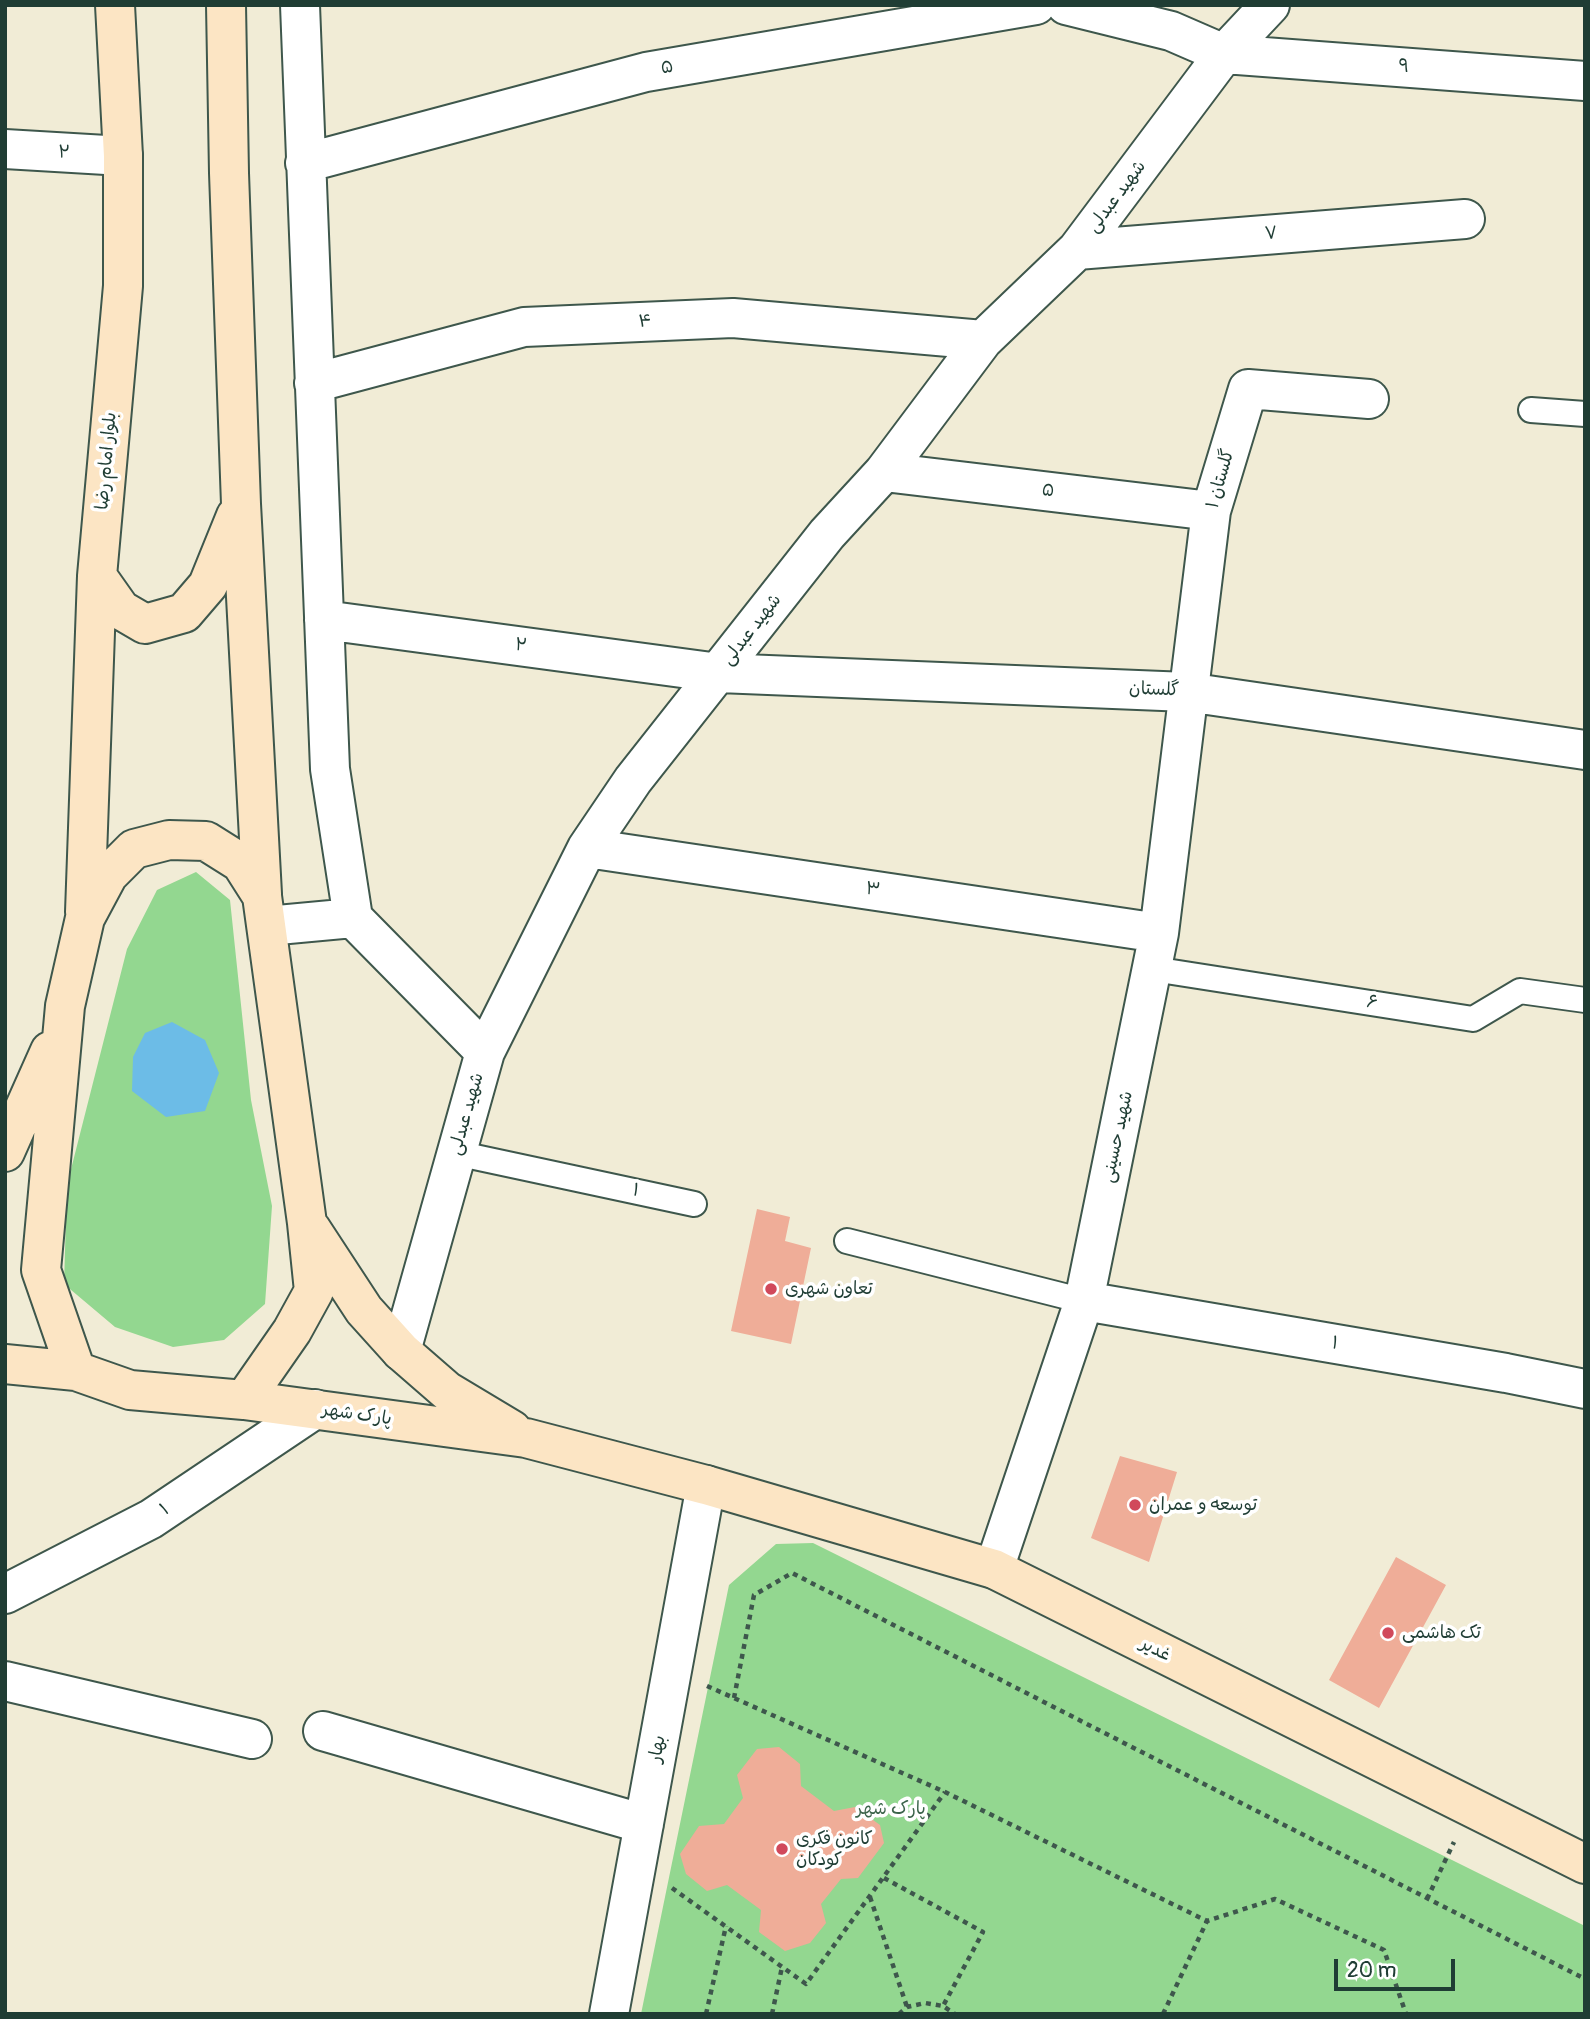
<!DOCTYPE html>
<html>
<head>
<meta charset="utf-8">
<style>
  body { margin:0 }
  #map { position:relative; width:1590px; height:2019px; overflow:hidden; background:#f1ecd6; font-family:Pangolin,sans-serif }
  canvas { display:block }
  .frame { position:absolute; inset:0; border:7px solid #1f3d34; pointer-events:none }
  .scale { position:absolute; left:1334px; top:1959px; width:121px; height:32px; box-sizing:border-box; border:4px solid #1f3d34; border-top:0; padding-left:9px; font-size:21px; line-height:24px; white-space:nowrap; color:#1f3d34; -webkit-text-stroke:5px #fff; paint-order:stroke }
</style>
</head>
<body>
<div id="map">
<canvas width="1590" height="2019"></canvas>
<div class="frame"></div>
<div class="scale">20 m</div>
</div>
<script>
const ctx = document.querySelector('canvas').getContext('2d');
ctx.lineJoin = 'round';
function fill(path, color) {
  ctx.fillStyle = color;
  ctx.fill(path, 'evenodd');
}
function shape(rows) {
  const path = new Path2D();
  for (const r of rows) {
    path.moveTo(r[0], r[1]);
    for (let i = 2; i < r.length; i += 2) path.lineTo(r[i], r[i + 1]);
  }
  return path;
}
function strokePath(path, color, width, dash) {
  ctx.strokeStyle = color;
  ctx.lineWidth = width;
  ctx.lineCap = dash ? 'butt' : 'round';
  ctx.setLineDash(dash || []);
  ctx.stroke(path);
}
function write(font, color, halo, rows, align = 'center') {
  ctx.font = font + ' Pangolin,"Playpen Sans Arabic",sans-serif';
  ctx.lineWidth = 7;
  ctx.setLineDash([]);
  ctx.textBaseline = 'middle';
  ctx.strokeStyle = halo;
  ctx.fillStyle = color;
  for (const [text, x, y, turn = 0] of rows) {
    ctx.save();
    ctx.translate(x, y);
    ctx.rotate((+turn || 0) * Math.PI / 180);
    ctx.textAlign = isNaN(turn) ? turn : align;
    if (halo) ctx.strokeText(text, 0, 0);
    ctx.fillText(text, 0, 0);
    ctx.restore();
  }
}
const green = shape([
  [196,872,230,900,251,1100,272,1206,265,1304,224,1340,173,1347,115,1327,64,1284,67,1185,127,949,157,890],
  [813,1543,1585,1926,1585,2014,641,2014,729,1585,776,1544]
]);
const water = shape([
  [172,1022,205,1040,219,1073,205,1111,166,1117,132,1091,133,1057,145,1033]
]);
const building = shape([
  [757,1209,790,1217,785,1241,811,1248,791,1344,731,1331],
  [1120,1456,1177,1472,1149,1562,1091,1538],
  [1396,1557,1446,1585,1379,1708,1329,1680],
  [779,1747,800,1764,801,1786,834,1811,855,1807,880,1825,884,1843,858,1878,841,1879,821,1904,826,1923,810,1943,785,1951,759,1932,761,1910,727,1885,707,1891,686,1874,680,1854,699,1826,724,1824,743,1798,737,1775,757,1749]
]);
const path = shape([
  [707,1686,945,1792,1207,1921,1275,1899,1384,1950,1406,2014],
  [734,1698,754,1595,792,1573,1585,1979],
  [884,1878,983,1932,943,2006],
  [672,1888,806,1984,945,1792],
  [870,1897,907,2007],
  [1427,1899,1454,1842],
  [706,2014,726,1926],
  [772,2014,782,1967],
  [899,2014,907,2007,925,2003,943,2006,955,2014],
  [1163,2014,1207,1921]
]);
const service = shape([
  [1531,410,1585,414],
  [1153,969,1473,1019,1520,991,1585,1000],
  [456,1153,694,1204],
  [847,1241,1084,1301]
]);
const minor = shape([
  [300,5,330,769,353,918,485,1052],
  [1066,5,1171,31,1224,54,1585,81],
  [5,149,123,156],
  [305,163,646,72,1036,5],
  [1077,250,1465,219],
  [314,383,524,327,733,318,983,340],
  [884,472,1211,511],
  [324,620,719,673,1187,692,1585,750],
  [587,848,1159,933],
  [267,926,353,918],
  [1084,1301,1506,1373,1585,1389],
  [401,1351,485,1052,587,848,633,780,827,534,884,472,983,340,1077,250,1224,54,1270,5],
  [994,1569,1084,1301,1159,933,1211,511,1248,389,1369,399],
  [5,1594,151,1519,315,1409],
  [5,1681,252,1739],
  [323,1731,644,1824],
  [609,2014,706,1485]
]);
const secondary = shape([
  [226,5,229,173,241,504,262,894],
  [97,576,121,610,145,624,184,613,208,585,236,516],
  [85,912,97,576,123,286,123,156,115,5],
  [5,1152,50,1051],
  [311,1229,364,1310,401,1351,447,1391,512,1430],
  [5,1364,76,1371,130,1390,244,1400,526,1438,706,1485,994,1569,1585,1864],
  [76,1371,41,1270,65,1006,85,918,108,875,134,849,169,840,206,841,241,863,262,896,307,1223,314,1291,292,1331,244,1400]
]);
const markers = [
  [771,1289,7,"#d1495b"],
  [1135,1505,7,"#d1495b"],
  [1388,1633,7,"#d1495b"],
  [782,1849,7,"#d1495b"]
];
const streetNames = [
  ["۹",1404,67,4],
  ["۵",667,68,-10],
  ["۲",64,153,3],
  ["شهید عبدلی",1117,197,-53],
  ["۷",1271,234,-5],
  ["۴",645,322,-2],
  ["بلوار امام رضا",107,461,-85],
  ["گلستان ۱",1221,479,-74],
  ["۵",1048,491,7],
  ["شهید عبدلی",752,630,-52],
  ["۲",521,646,8],
  ["گلستان",1154,690,2],
  ["۳",873,890,8],
  ["۶",1372,1003,9],
  ["شهید عبدلی",467,1114,-74],
  ["شهید حسینی",1118,1137,-78],
  ["۱",636,1191,12],
  ["۱",1335,1344,10],
  ["پارک شهر",357,1415,8],
  ["۱",165,1510,-34],
  ["غدیر",1155,1650,27],
  ["بهار",658,1749,-80]
];
const poiNames = [
  ["تعاون شهری",785,1289],
  ["توسعه و عمران",1149,1505],
  ["تک هاشمی",1402,1633],
  ["کانون فکری",796,1839],
  ["کودکان",796,1860]
];
const parkNames = [
  ["پارک شهر",891,1809]
];
fill(green, '#93d790');
fill(water, '#6cbce7');
fill(building, '#efad98');
strokePath(service, '#3e574c', 28);
strokePath(minor, '#3e574c', 42);
strokePath(secondary, '#3e574c', 42);
strokePath(path, '#3e574c', 4.5, [5, 5]);
strokePath(service, '#fff', 24);
strokePath(minor, '#fff', 38);
strokePath(secondary, '#fce5c4', 38);
for (const [x, y, r, color] of markers) {
  const dot = new Path2D();
  dot.arc(x, y, r, 0, 2 * Math.PI);
  ctx.fillStyle = color;
  ctx.fill(dot);
  strokePath(dot, '#fff', 2.5);
}
write('18px', '#1f3d34', '#fff', streetNames);
write('18px', '#1f3d34', '#fff', poiNames, 'left');
write('18px', '#3c644b', '#fff', parkNames);
</script>
</body>
</html>
